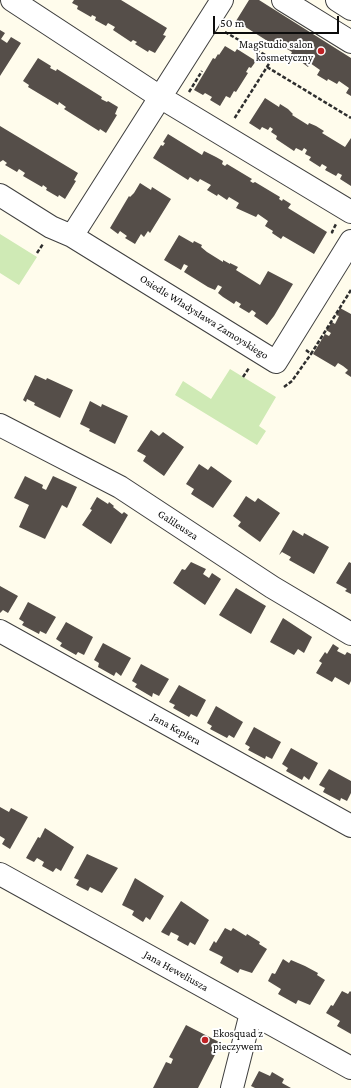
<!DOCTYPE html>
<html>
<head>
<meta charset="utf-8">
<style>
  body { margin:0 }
  #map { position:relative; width:351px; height:1088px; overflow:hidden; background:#fffcec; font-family:"Crimson Pro",serif }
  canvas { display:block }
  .scale { position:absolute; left:213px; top:16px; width:126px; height:18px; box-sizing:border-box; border:2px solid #0c0c0c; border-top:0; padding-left:5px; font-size:12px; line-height:14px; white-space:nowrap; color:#0c0c0c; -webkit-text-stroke:3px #fff; paint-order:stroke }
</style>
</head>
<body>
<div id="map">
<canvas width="351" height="1088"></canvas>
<div class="scale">50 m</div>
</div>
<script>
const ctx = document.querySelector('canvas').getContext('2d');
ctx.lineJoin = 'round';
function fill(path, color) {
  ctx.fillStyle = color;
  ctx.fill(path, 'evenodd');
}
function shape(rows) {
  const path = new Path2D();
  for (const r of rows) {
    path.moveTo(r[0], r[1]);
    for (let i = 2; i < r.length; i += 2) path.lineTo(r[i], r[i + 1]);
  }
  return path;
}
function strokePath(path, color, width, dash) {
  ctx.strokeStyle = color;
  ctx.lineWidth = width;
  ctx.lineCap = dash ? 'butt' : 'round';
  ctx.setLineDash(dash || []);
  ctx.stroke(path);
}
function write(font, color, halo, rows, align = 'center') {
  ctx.font = font + ' "Crimson Pro",serif';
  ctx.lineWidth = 4;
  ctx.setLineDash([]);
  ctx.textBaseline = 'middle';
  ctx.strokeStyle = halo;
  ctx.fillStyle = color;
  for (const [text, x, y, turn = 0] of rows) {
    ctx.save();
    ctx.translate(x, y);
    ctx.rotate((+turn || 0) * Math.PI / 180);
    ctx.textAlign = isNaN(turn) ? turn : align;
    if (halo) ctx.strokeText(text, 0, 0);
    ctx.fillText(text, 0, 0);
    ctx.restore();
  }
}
const green = shape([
  [0,234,37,257,19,285,0,273],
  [230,369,276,397,259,426,266,431,257,445,175,395,183,381,211,399]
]);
const building = shape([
  [74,0,121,0,167,28,163,35,166,36,155,53,149,50,148,52,135,44,137,42,133,40,131,42,113,30,115,27,108,23,106,26,95,20,96,17,92,15,91,17,77,9,78,6,72,3],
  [249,0,259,0,351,58,351,96,346,93,349,88,339,81,337,84,328,79,327,81,317,75,320,70,310,63,308,67,300,61,299,63,289,58,292,52,282,46,280,49,236,21],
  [0,30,5,33,1,39,7,43,11,37,21,43,0,76],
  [225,46,235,52,237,49,256,61,251,68,249,67,246,72,248,73,236,92,234,91,230,98,226,96,220,106,210,100,212,97,205,93,203,95,194,90,213,58,215,59,218,54,219,55],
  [38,58,51,66,50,68,56,71,57,69,102,97,101,99,107,102,108,101,118,107,115,114,117,115,106,133,100,129,99,131,64,109,66,107,59,102,58,105,28,87,29,85,23,81],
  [265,98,279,107,280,104,288,109,293,114,292,115,308,125,309,123,316,126,324,131,322,133,345,147,351,138,351,186,340,179,342,175,338,173,336,176,325,170,327,167,322,164,320,167,309,160,311,157,305,154,307,150,304,148,302,151,296,148,294,151,276,139,277,136,271,132,273,129,270,127,268,130,262,127,260,130,249,123],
  [0,126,78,173,74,180,76,181,65,199,59,195,58,197,46,190,47,188,43,185,42,187,23,176,25,173,19,169,17,172,5,165,7,163,3,160,0,162],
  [168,134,202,155,204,151,216,157,223,161,222,164,225,166,227,164,252,179,250,181,253,183,255,182,280,197,279,199,282,201,283,199,291,204,288,208,327,232,314,254,283,236,281,239,272,233,273,231,265,226,268,221,258,214,256,217,236,208,239,203,229,197,227,200,218,194,217,196,207,190,211,185,200,179,198,182,190,177,188,180,153,158,161,145,163,146,165,143,163,142],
  [140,183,151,190,152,187,171,199,150,233,148,231,144,237,141,234,135,244,125,238,127,236,120,231,118,234,110,228,129,196,130,197,134,193],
  [179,235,193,243,194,241,202,245,201,247,207,252,223,262,223,260,230,264,230,263,238,267,236,270,260,285,268,271,293,284,274,316,267,325,254,316,256,313,252,310,249,313,239,307,241,304,236,301,234,304,223,297,218,293,222,287,218,285,215,290,208,287,184,272,188,266,184,264,181,270,164,260],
  [340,308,351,314,351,377,345,373,348,370,343,366,338,363,335,367,313,354,325,334,329,336,331,333,326,330,332,322,335,324,339,316,336,315],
  [35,375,46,380,47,378,73,390,60,418,34,405,35,403,27,399,26,402,23,400],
  [90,401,101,407,102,404,128,416,115,444,89,431,90,429,80,424],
  [151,430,159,436,163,432,184,447,164,476,143,461,146,456,137,451],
  [199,464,208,470,211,466,232,481,213,508,191,494,194,489,186,484],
  [25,476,43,485,42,488,46,490,53,476,77,487,67,508,62,505,45,539,19,527,29,505,14,498],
  [246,496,255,502,258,498,280,513,260,542,238,526,241,522,233,516],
  [97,497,108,504,109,502,114,506,113,507,122,514,124,512,128,515,111,544,82,525,92,510,90,509],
  [293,530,303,536,304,533,329,547,314,574,289,560,291,557,282,552,279,555],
  [191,562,206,569,203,574,209,578,212,573,221,579,205,605,173,583,182,569,185,570],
  [349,562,351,563,351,594,345,591,347,589,336,583],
  [0,586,18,596,8,613,3,610,0,613],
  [236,588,266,606,251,634,219,615],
  [28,602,56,617,46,634,40,631,39,634,22,625,24,622,19,619],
  [283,618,312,637,304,653,298,649,294,655,270,642],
  [66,622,93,637,84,655,78,652,76,655,60,646,62,643,56,639],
  [103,643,131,658,121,676,116,672,114,676,98,667,99,663,94,660],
  [333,644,339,648,337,651,345,655,347,652,351,654,351,681,349,685,335,677,332,682,316,673,322,663,319,661,325,652,327,654],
  [141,664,169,679,159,696,153,693,152,697,135,687,137,684,132,681],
  [179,685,206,700,197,717,191,714,189,717,173,708,175,705,169,702],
  [216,706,243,722,234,738,229,735,227,738,210,729,212,726,207,723],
  [254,727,281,742,272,759,266,756,265,759,248,750,250,747,245,744],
  [291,748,318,763,309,780,304,776,302,780,286,771,288,768,282,764],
  [329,769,351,781,351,793,347,801,341,798,340,801,323,792,325,788,319,785],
  [0,807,9,812,11,808,28,817,10,849,2,844,5,839,0,836],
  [45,828,74,847,61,871,56,868,53,872,42,866,44,862,37,858,34,862,26,858,38,837,40,838],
  [87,854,118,868,102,893,90,887,88,891,76,885,79,880,74,878],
  [135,878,164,896,150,920,146,917,143,922,132,915,134,911,122,905],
  [181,901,209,920,195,945,190,942,188,946,177,940,179,936,171,932,169,936,161,932],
  [225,928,231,931,233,928,246,936,247,934,260,942,259,944,267,949,252,973,240,969,238,973,220,963,223,957,209,950,214,941,216,943],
  [283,959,289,963,291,960,305,966,318,973,317,975,325,980,310,1005,298,1000,296,1004,278,994,281,989,268,981,272,973,275,974],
  [342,991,348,994,350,991,351,992,351,1034,337,1026,340,1021,326,1013,331,1005,333,1006],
  [186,1025,221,1043,198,1088,153,1088,166,1062,171,1064,173,1059,169,1057],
  [259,1071,270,1076,272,1072,284,1079,282,1083,291,1088,255,1088,251,1086]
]);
const path = shape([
  [225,32,272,59,234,119],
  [267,67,351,118],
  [189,92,202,71],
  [333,233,332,232,336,224],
  [37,253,43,244],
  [306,350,311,354,351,290],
  [243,377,249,368],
  [284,387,292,381,311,354]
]);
const minor = shape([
  [12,0,160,97,351,212],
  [283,0,351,42],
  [337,0,351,9],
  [0,195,51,227,72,236,276,362,351,241],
  [72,236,222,0],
  [0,425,120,487,272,587,351,634],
  [0,631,351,826],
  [0,874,351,1068],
  [232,1088,251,1013]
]);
const markers = [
  [321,51,4,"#bf2225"],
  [205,1040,4,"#bf2225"]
];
const poiNames = [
  ["MagStudio salon",313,45],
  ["kosmetyczny",313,58],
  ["Ekosquad z",213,1034,"left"],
  ["pieczywem",213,1047,"left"]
];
const streetNames = [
  ["Osiedle Władysława Zamoyskiego",204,317,32],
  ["Galileusza",178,525,33],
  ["Jana Keplera",176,729,29],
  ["Jana Heweliusza",176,971,29]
];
fill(green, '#cfeab5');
fill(building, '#554e49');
strokePath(minor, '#3f3f3f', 24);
strokePath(path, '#2e2e2e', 2.5, [4, 2]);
strokePath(minor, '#fff', 22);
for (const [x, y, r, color] of markers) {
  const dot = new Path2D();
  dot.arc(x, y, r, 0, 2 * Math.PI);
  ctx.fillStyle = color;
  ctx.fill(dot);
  strokePath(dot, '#fff', 1.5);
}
write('11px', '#0c0c0c', '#fff', poiNames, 'right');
write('11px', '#0c0c0c', '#fff', streetNames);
</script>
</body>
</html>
